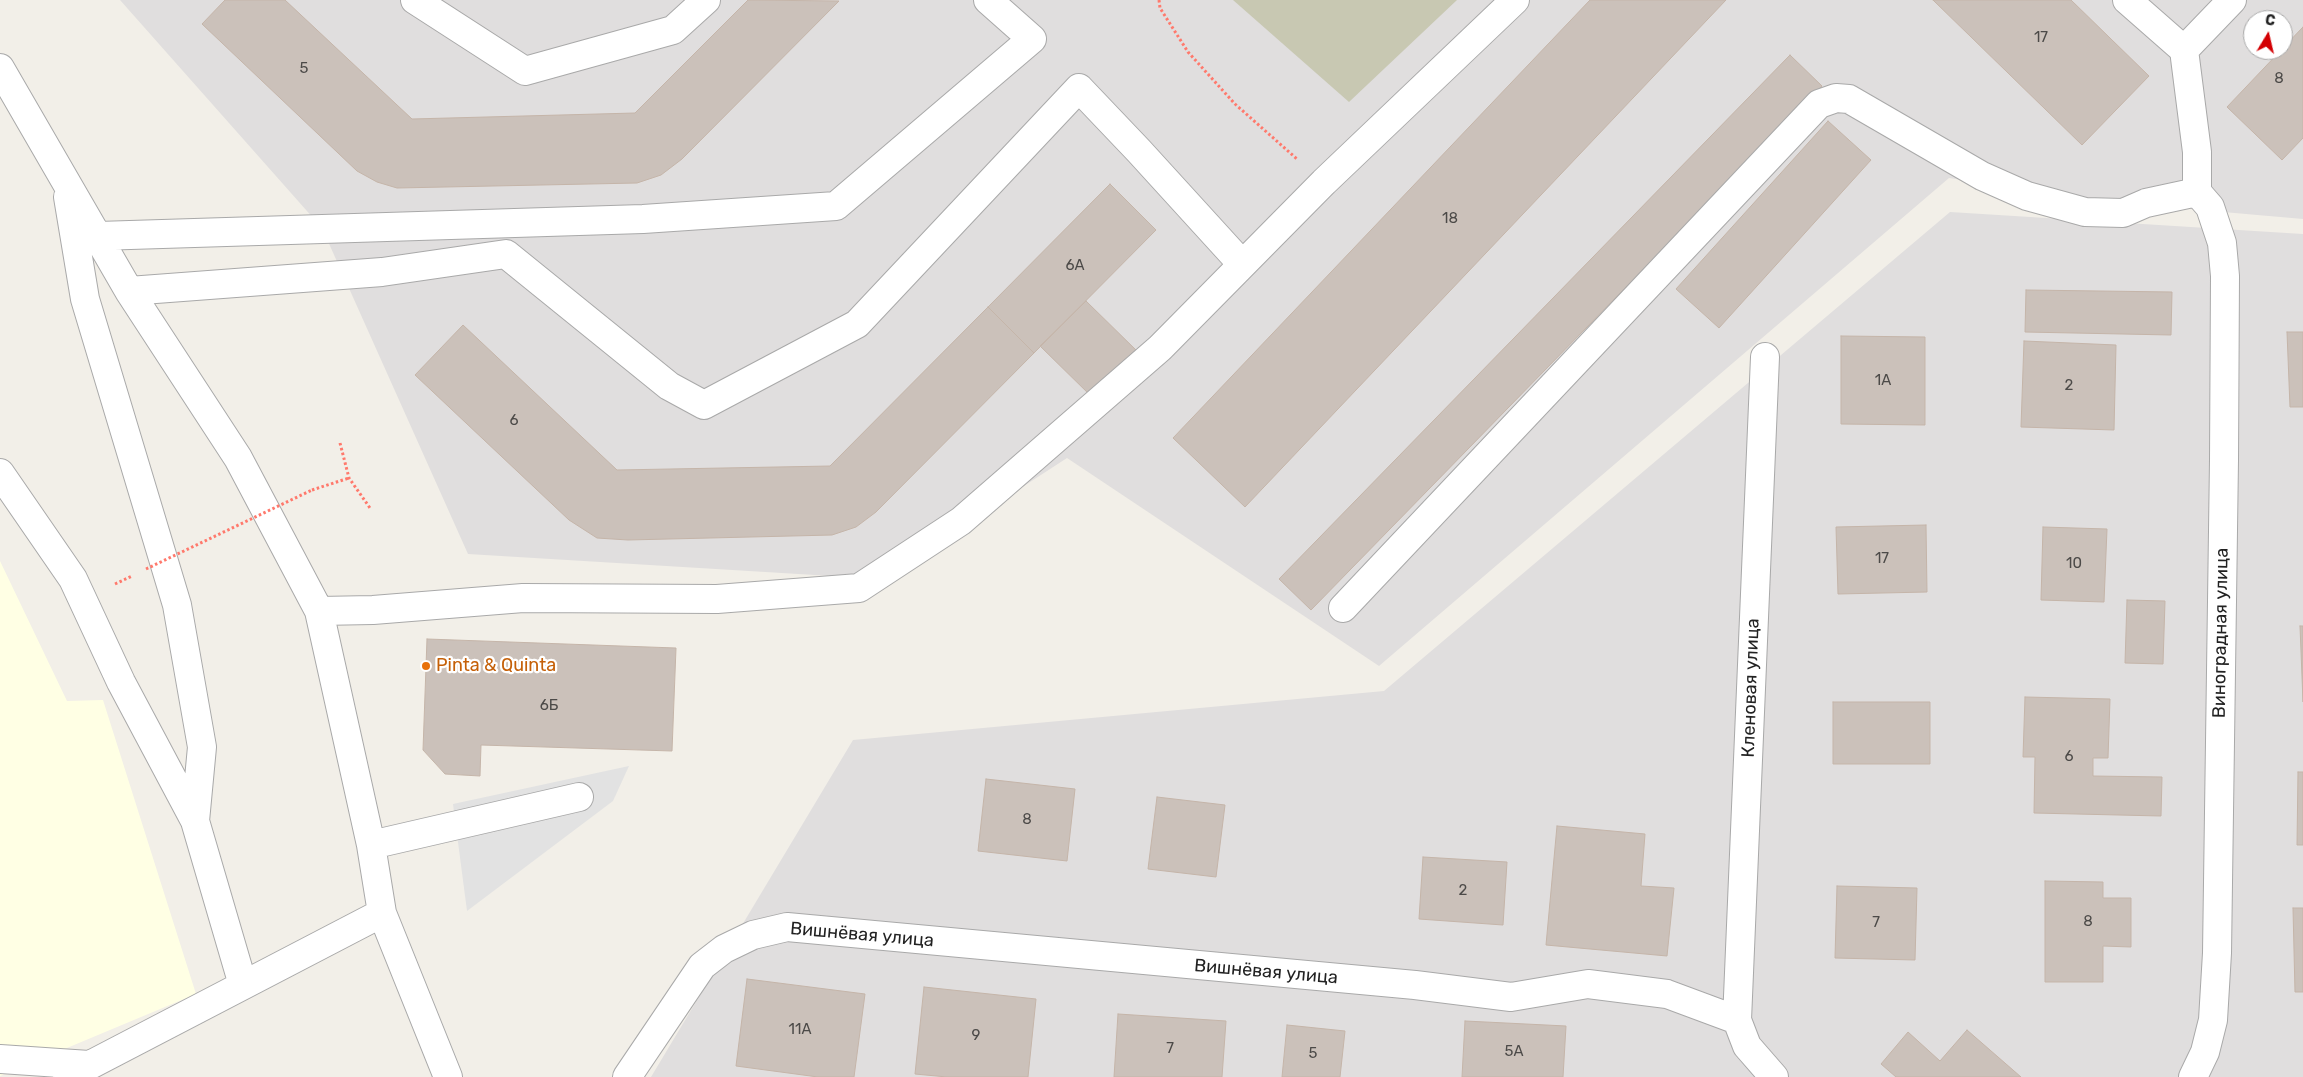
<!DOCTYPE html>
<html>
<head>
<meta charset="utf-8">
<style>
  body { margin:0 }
  #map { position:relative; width:2303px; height:1077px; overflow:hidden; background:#f2efe8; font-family:Rubik,sans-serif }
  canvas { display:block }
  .north { position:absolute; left:2243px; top:10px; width:50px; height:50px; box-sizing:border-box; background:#fff; border:1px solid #a7a7a7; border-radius:50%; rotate:9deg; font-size:14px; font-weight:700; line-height:20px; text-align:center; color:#222 }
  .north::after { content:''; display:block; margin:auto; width:18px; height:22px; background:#d30003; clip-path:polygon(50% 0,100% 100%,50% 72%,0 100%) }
</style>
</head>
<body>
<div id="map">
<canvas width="2303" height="1077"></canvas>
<div class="north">С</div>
</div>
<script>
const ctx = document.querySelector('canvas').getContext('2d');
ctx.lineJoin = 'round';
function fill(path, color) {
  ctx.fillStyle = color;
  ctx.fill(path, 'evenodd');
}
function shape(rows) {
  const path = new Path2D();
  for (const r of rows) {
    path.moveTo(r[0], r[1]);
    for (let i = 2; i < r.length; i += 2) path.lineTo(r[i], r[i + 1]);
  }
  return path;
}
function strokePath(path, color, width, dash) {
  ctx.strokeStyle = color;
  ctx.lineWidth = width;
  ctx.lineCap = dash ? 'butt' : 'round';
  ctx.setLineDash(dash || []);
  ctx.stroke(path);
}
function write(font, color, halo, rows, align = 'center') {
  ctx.font = font + ' Rubik,sans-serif';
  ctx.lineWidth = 4.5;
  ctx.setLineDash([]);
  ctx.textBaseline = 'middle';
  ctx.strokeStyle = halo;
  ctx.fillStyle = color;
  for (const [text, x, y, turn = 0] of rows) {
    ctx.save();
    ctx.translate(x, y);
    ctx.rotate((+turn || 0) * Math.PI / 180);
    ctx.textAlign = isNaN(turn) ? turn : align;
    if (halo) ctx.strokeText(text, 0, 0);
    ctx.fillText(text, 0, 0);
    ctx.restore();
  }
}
const residential = shape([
  [120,0,2303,0,2303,219,2121,203,1949,178,1379,666,1067,458,881,579,468,554,322,228],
  [2253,20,2283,20,2283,50,2253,50],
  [1950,212,2303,234,2303,1077,651,1077,853,740,1384,691]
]);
const education = shape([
  [0,561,67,701,103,700,196,994,0,1076]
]);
const construction = shape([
  [1233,0,1457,0,1349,102]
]);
const parking = shape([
  [629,766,613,801,467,911,453,804]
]);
const building = shape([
  [225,0,285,0,412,119,635,113,748,0,839,1,682,159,661,175,637,183,397,188,377,182,357,171,202,24,225,0],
  [1590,0,1726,0,1245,507,1173,438,1590,0],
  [1933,0,2071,0,2149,76,2082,145,1933,0],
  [2303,27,2303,138,2282,160,2227,107,2303,27],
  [1790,55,1822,86,1311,610,1279,579,1790,55],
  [1828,121,1871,160,1719,328,1676,289,1828,121],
  [1110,184,1156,230,1034,353,988,307,1110,184],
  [2026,290,2172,292,2171,335,2025,332,2026,290],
  [1086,301,1137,351,1091,396,1040,346,1086,301],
  [988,307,1034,353,876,512,856,527,832,535,628,540,597,538,569,520,415,375,463,325,617,470,830,466,988,307],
  [2287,332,2303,332,2303,407,2290,407,2287,332],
  [1841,336,1925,337,1925,425,1841,424,1841,336],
  [2024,341,2116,345,2114,430,2021,427,2024,341],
  [1926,525,1927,592,1838,594,1836,527,1926,525],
  [2043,527,2107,529,2104,602,2041,600,2043,527],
  [2127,600,2165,601,2163,664,2125,663,2127,600],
  [2300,626,2303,626,2303,702,2300,626],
  [427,639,676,648,672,751,481,745,480,776,445,774,423,750,427,639],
  [2025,697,2110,699,2108,758,2093,758,2093,776,2162,777,2161,816,2034,813,2035,757,2023,757,2025,697],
  [1833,702,1930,702,1930,764,1833,764,1833,702],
  [2298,772,2303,772,2303,845,2297,845,2298,772],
  [986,779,1075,789,1067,861,978,851,986,779],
  [1157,797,1225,805,1216,877,1148,869,1157,797],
  [1557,826,1645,834,1641,886,1674,888,1667,956,1546,945,1557,826],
  [1423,857,1507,862,1503,925,1419,919,1423,857],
  [2045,881,2103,882,2103,898,2131,898,2131,947,2103,946,2103,982,2045,982,2045,881],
  [1837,886,1917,888,1915,960,1835,958,1837,886],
  [2293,908,2303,908,2303,992,2295,992,2293,908],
  [747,979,865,994,854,1077,818,1077,736,1066,747,979],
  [924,987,1036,999,1028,1077,947,1077,915,1074,924,987],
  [1118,1014,1226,1021,1222,1077,1114,1077,1118,1014],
  [1465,1021,1566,1026,1563,1077,1462,1077,1465,1021],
  [1287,1025,1345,1031,1340,1077,1282,1077,1287,1025],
  [1967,1030,2021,1077,1896,1077,1881,1064,1908,1032,1940,1061,1967,1030]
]);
const path = shape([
  [1159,0,1160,8,1188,52,1235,104,1297,159],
  [340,443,349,478,370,508],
  [312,490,349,478],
  [115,584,132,576]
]);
const minor = shape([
  [415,0,525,71,673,30,706,0],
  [2127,0,2184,50,2232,0],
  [0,68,129,291,238,458,319,611,371,845,382,913,448,1077],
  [68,197,85,299,177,605,202,747,195,821,243,985],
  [98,236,643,219,836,206,1032,39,988,0],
  [129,291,382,272,506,254,669,386,704,405,857,324,1079,88,1139,151,1242,264],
  [1765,357,1737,1020,1747,1046,1774,1077],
  [0,473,73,579,121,682,195,821],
  [1343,608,1819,104,1836,98,1849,99,1982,176,2027,196,2085,212,2123,213,2146,203,2197,192,2197,152,2184,50],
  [319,611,373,610,523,598,717,599,859,588,961,521,1160,348,1324,182,1515,0],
  [371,845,579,797],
  [0,1059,89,1065],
  [67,1077,382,913],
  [627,1077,702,966,724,949,753,935,787,927,1415,985,1511,997,1588,984,1667,994,1737,1020],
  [2193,1077,2205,1052,2213,1020,2217,953,2224,460,2225,276,2222,243,2210,207,2197,192]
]);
const pathBridge = shape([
  [146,569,312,490]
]);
const markers = [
  [426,666,5,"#e8710a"]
];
const numberNames = [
  ["17",2041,38],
  ["5",304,69],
  ["8",2279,79],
  ["18",1450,219],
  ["6А",1075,266],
  ["1А",1883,381],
  ["2",2069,386],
  ["6",514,421],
  ["17",1882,559],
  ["10",2074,564],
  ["6Б",549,706],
  ["6",2069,757],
  ["8",1027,820],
  ["2",1463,891],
  ["8",2088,922],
  ["7",1876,923],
  ["11А",800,1030],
  ["9",976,1036],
  ["7",1170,1049],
  ["5А",1514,1052],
  ["5",1313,1054]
];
const streetNames = [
  ["Виноградная улица",2221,633,-89],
  ["Кленовая улица",1751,688,-88],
  ["Вишнёвая улица",862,935,5],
  ["Вишнёвая улица",1266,972,5]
];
const foodNames = [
  ["Pinta & Quinta",436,666]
];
fill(residential, '#e0dede');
fill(education, '#ffffe4');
fill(construction, '#c8c8b2');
fill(parking, '#e2e2e2');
fill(building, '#cbc1ba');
strokePath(building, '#c5b5a9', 1);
strokePath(minor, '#a9a9a9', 30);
strokePath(path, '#ff796c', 3, [2.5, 2.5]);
strokePath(minor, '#fff', 28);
strokePath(pathBridge, '#ff796c', 3, [2.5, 2.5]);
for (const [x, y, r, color] of markers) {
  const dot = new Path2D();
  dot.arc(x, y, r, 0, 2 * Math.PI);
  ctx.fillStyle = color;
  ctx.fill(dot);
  strokePath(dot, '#fff', 2);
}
write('15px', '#4c4a48', null, numberNames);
write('18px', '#222', '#fff', streetNames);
write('18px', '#c56008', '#fff', foodNames, 'left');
</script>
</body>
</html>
